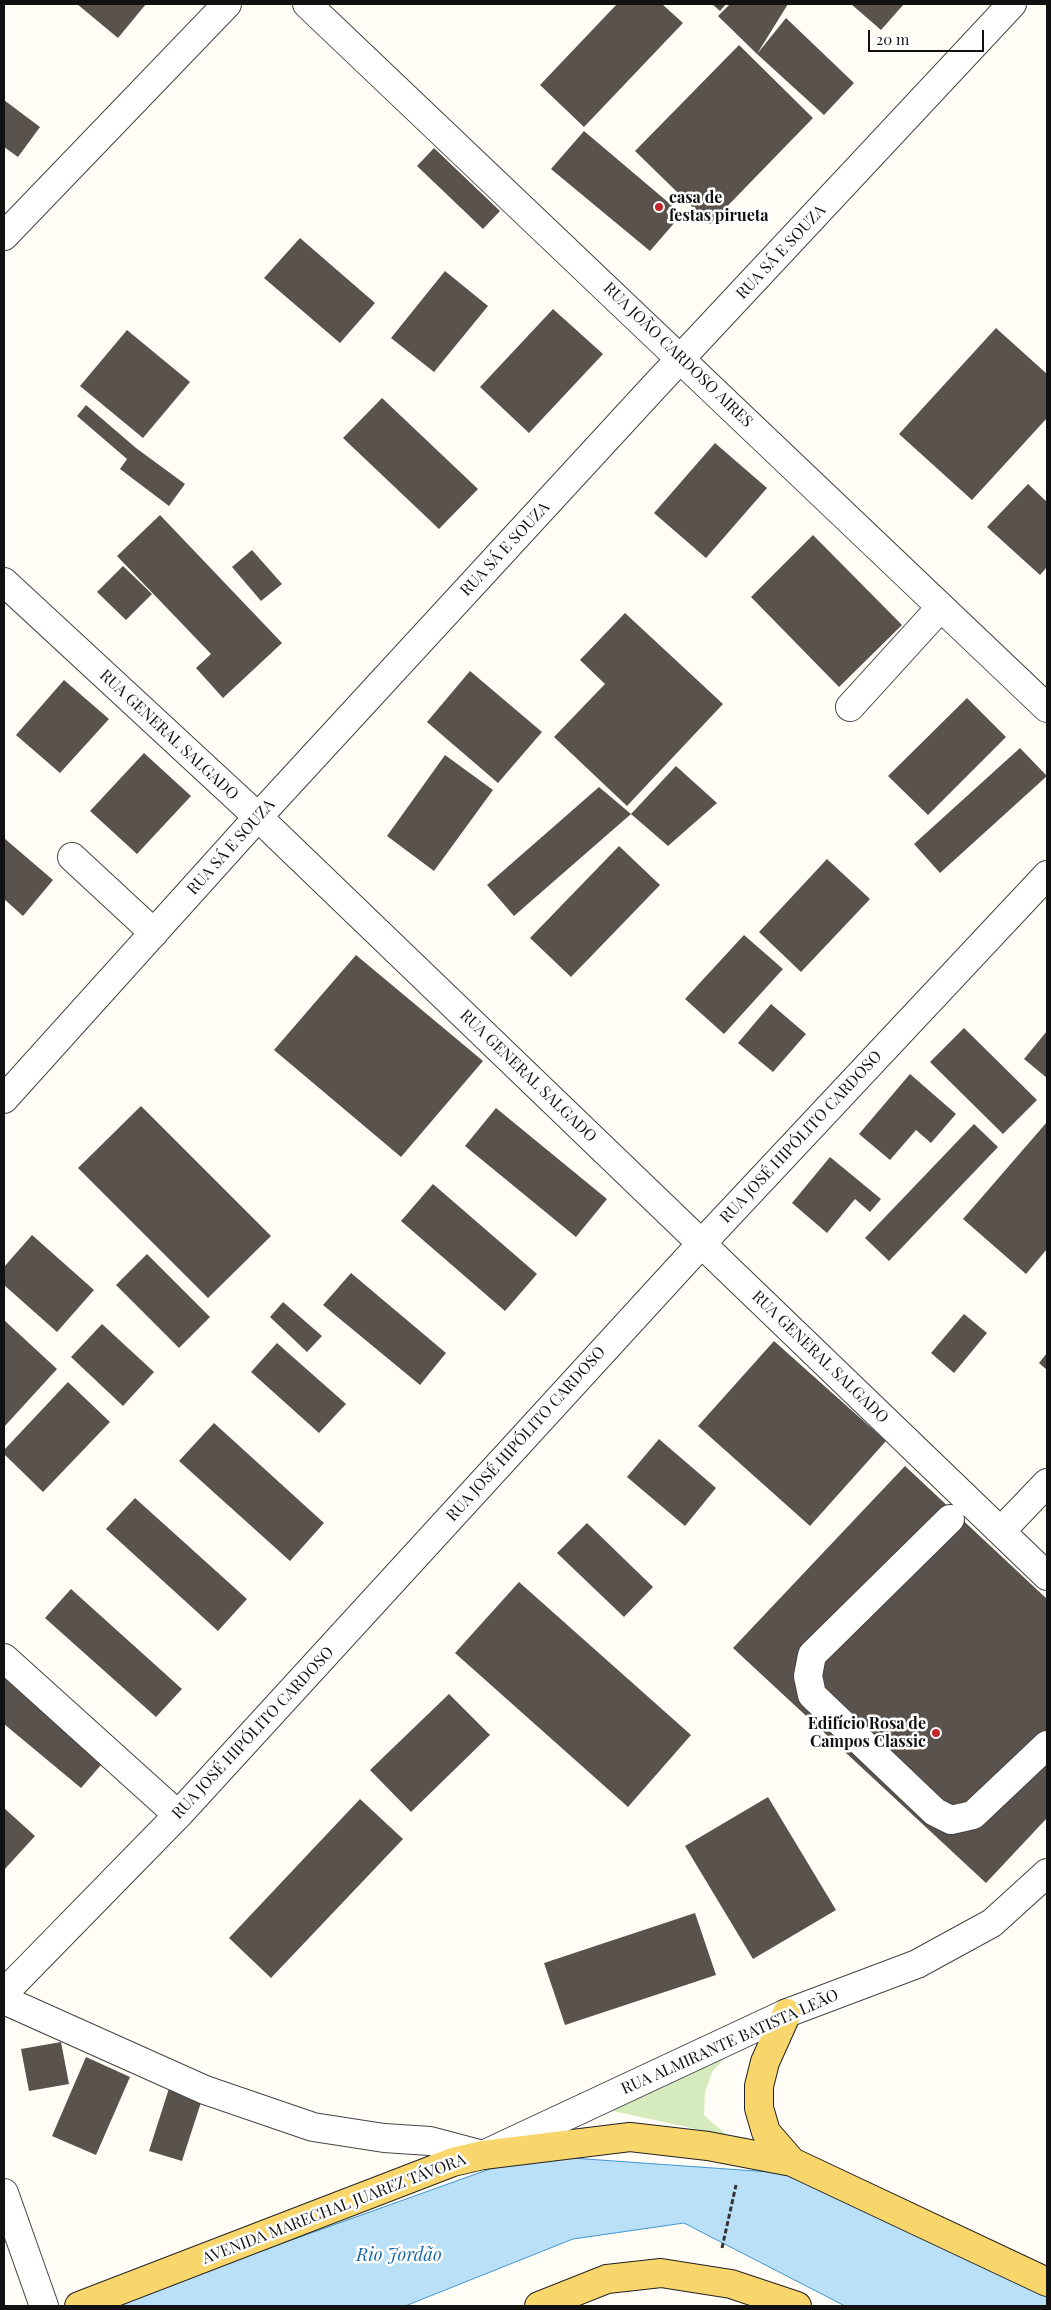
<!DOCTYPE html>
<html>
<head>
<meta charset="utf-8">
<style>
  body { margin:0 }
  #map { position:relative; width:1051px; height:2310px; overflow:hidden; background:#fffdf5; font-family:"Playfair Display",serif }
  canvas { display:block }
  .frame { position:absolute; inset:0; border:5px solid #111; pointer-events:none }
  .scale { position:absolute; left:868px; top:30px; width:116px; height:22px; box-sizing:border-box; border:2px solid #111; border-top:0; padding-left:6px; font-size:15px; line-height:18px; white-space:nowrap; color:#111; -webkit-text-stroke:4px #fff; paint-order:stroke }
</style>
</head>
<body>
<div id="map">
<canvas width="1051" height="2310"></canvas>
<div class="frame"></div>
<div class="scale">20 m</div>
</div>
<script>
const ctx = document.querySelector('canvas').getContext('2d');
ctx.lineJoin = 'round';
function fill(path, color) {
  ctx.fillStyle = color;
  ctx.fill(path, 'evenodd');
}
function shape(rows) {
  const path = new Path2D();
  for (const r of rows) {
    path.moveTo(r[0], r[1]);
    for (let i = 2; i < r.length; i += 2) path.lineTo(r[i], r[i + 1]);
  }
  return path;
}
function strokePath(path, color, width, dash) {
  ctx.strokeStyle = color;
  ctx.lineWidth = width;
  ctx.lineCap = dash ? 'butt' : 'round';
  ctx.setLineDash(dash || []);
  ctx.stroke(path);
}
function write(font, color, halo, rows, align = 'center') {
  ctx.font = font + ' "Playfair Display",serif';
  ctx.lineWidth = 5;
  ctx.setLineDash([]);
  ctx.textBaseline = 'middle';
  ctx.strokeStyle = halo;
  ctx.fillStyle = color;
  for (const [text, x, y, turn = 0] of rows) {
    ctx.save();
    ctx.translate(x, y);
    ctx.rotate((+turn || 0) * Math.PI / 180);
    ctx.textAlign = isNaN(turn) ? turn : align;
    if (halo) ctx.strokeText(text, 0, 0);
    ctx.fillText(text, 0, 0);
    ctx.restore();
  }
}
const green = shape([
  [736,2046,712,2072,705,2092,704,2115,728,2136,567,2101]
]);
const water = shape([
  [529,2155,784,2173,1047,2291,1047,2306,845,2306,684,2223,573,2239,405,2306,107,2306,529,2155]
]);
const building = shape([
  [77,4,146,4,118,38],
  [617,4,662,4,683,23,584,127,540,85],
  [712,4,726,4,720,11],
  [730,4,788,4,757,54,718,16],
  [851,4,904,4,881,30],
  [786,18,854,83,824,115,757,54],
  [739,45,813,118,710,224,635,151],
  [4,100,40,127,18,157,4,147],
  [584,131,682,214,650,251,551,169],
  [434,148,500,211,483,229,417,166],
  [300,238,375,303,340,343,264,278],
  [445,271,488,306,434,372,391,338],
  [553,309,603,354,529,433,480,387],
  [996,328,1047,374,1047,418,972,500,899,434],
  [127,330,190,382,143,438,80,386],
  [382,398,478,489,439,529,343,438],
  [86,405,136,448,185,484,169,506,120,469,127,459,77,416],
  [715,443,767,488,706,558,654,513],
  [1028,484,1047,502,1047,567,1040,575,987,527],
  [160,515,282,643,223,698,196,668,211,654,117,556],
  [813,535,902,625,839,687,751,597],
  [252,550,282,584,261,601,232,567],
  [123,566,152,594,126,620,97,592],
  [625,613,723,704,627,806,554,737,605,684,580,660],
  [470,671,542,732,498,783,427,722],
  [64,680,109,719,60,773,16,735],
  [967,698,1006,737,928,815,888,776],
  [1020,748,1047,776,940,873,914,844],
  [144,753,191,796,137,854,90,811],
  [445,755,493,790,434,871,387,836],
  [676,766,717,803,668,846,631,814],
  [599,787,631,814,514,916,487,885],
  [4,838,53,880,23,916,4,899],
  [619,846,660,885,571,977,530,938],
  [827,859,870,899,801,972,759,932],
  [744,935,783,969,724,1034,685,999],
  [356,955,483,1061,401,1157,274,1050],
  [771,1004,806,1034,773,1072,738,1043],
  [964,1028,1037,1100,1003,1134,930,1062],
  [1047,1031,1047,1078,1024,1059],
  [910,1074,956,1114,931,1143,916,1130,890,1160,859,1134],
  [141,1106,271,1236,208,1298,78,1168],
  [496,1108,607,1199,576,1237,465,1146],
  [1047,1122,1047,1249,1026,1274,963,1219],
  [974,1124,998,1147,889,1261,865,1238],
  [830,1157,881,1199,870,1212,855,1199,827,1233,792,1203],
  [433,1184,537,1274,505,1311,401,1221],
  [32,1235,94,1290,57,1332,4,1285,4,1267],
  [147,1254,210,1317,179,1348,116,1285],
  [351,1273,446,1353,420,1385,323,1305],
  [283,1302,322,1336,307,1352,270,1317],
  [964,1314,987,1333,954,1373,931,1353],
  [4,1320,57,1369,4,1427],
  [102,1324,154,1372,123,1406,71,1357],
  [774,1341,886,1441,810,1526,698,1426],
  [277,1343,346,1404,319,1433,251,1372],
  [1047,1353,1047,1370,1039,1363],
  [68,1382,110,1422,43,1492,4,1454,4,1450],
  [214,1423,324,1523,290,1561,179,1461],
  [659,1439,716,1488,685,1526,627,1477],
  [905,1466,1047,1599,1047,1818,986,1883,733,1648],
  [135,1498,247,1599,218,1631,106,1529],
  [587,1523,653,1587,624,1617,557,1553],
  [519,1582,691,1735,628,1807,455,1653],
  [71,1589,182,1689,156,1717,45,1618],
  [4,1671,107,1758,81,1788,4,1724],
  [449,1694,490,1735,411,1812,370,1770],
  [768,1797,836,1910,753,1959,685,1846],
  [360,1799,403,1839,271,1978,229,1938],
  [4,1808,35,1836,4,1870],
  [695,1913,716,1975,565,2025,544,1963],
  [61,2042,69,2084,29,2091,21,2049],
  [86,2057,130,2077,96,2155,52,2136],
  [172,2079,205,2090,182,2161,149,2151]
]);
const path = shape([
  [722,2248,736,2185]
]);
const minor = shape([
  [307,4,1047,708],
  [4,236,227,4],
  [4,582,258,817,1047,1576],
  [850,707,941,607],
  [72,857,154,933],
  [4,1099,258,817,653,388,1012,4],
  [950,1519,812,1655,808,1676,812,1695,935,1812,951,1820,973,1815,1047,1745],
  [1001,1531,1047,1483],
  [4,1658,178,1815],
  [4,1993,178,1815,702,1243,1047,875],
  [4,2000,205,2090,313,2127,384,2138,430,2141,483,2155,787,2013,917,1964,992,1923,1047,1873],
  [4,2193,44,2306]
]);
const major = shape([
  [787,2013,765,2062,759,2086,759,2108,766,2132,792,2162],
  [79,2306,453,2162,483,2155,630,2137,708,2146,792,2162,1047,2282],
  [539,2306,607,2279,661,2273,731,2284,797,2306]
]);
const markers = [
  [659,207,5,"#c4262e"],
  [936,1733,5,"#c4262e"]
];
const poiNames = [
  ["casa de",669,198],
  ["festas pirueta",669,216],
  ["Edifício Rosa de",926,1724,"right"],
  ["Campos Classic",926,1742,"right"]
];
const streetNames = [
  ["RUA SÁ E SOUZA",781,252,-47],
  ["RUA JOÃO CARDOSO AIRES",678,355,44],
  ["RUA SÁ E SOUZA",505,549,-47],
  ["RUA GENERAL SALGADO",169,735,43],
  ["RUA SÁ E SOUZA",231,847,-48],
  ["RUA GENERAL SALGADO",528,1076,44],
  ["RUA JOSÉ HIPÓLITO CARDOSO",801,1137,-47],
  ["RUA GENERAL SALGADO",820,1357,44],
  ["RUA JOSÉ HIPÓLITO CARDOSO",526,1434,-48],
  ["RUA JOSÉ HIPÓLITO CARDOSO",253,1733,-47],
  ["RUA ALMIRANTE BATISTA LEÃO",730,2042,-24],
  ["AVENIDA MARECHAL JUAREZ TÁVORA",334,2209,-21]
];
const waterNames = [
  ["Rio Jordão",399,2255]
];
fill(green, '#d5ebbd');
fill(water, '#b9e0f7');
strokePath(water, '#3f96cf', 1);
fill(building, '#5a524d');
strokePath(minor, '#444', 30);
strokePath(major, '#222', 30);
strokePath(path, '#333', 3, [5, 2.5]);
strokePath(minor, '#fff', 28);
strokePath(major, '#f9d66b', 28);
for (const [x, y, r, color] of markers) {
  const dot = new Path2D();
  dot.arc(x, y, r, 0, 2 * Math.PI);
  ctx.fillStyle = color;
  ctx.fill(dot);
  strokePath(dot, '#fff', 2);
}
write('bold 16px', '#111', '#fff', poiNames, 'left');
write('16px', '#111', '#fff', streetNames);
write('italic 18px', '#1768a6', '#fff', waterNames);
</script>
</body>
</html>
